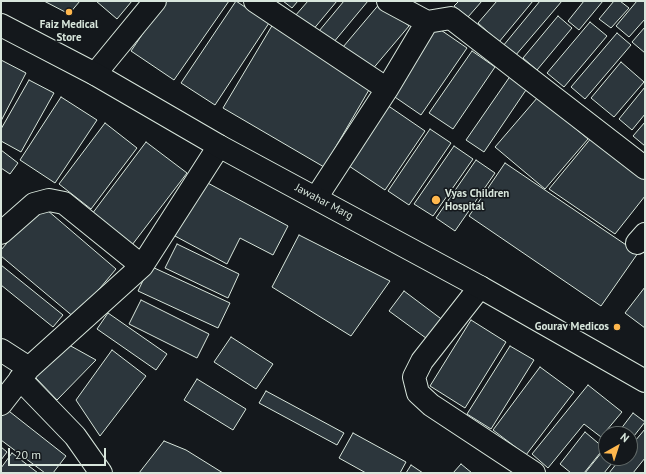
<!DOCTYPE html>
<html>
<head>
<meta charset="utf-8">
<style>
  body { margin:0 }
  #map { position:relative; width:646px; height:474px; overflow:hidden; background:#14181c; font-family:"PT Sans",sans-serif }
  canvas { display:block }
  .frame { position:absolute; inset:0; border:2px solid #d8e6dc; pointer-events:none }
  .north { position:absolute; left:598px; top:426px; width:40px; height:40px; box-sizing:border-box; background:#14181c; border:1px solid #626a69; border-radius:50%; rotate:39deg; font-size:11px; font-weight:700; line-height:16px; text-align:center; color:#d8e6dc }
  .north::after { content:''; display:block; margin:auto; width:14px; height:18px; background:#ffb74d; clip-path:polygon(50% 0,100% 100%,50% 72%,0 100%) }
  .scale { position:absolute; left:8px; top:448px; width:98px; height:18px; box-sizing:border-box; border:2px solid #d8e6dc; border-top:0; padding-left:5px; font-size:12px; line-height:14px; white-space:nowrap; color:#d8e6dc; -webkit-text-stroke:3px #14181c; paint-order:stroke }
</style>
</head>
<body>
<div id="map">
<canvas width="646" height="474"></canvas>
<div class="frame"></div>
<div class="north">N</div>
<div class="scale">20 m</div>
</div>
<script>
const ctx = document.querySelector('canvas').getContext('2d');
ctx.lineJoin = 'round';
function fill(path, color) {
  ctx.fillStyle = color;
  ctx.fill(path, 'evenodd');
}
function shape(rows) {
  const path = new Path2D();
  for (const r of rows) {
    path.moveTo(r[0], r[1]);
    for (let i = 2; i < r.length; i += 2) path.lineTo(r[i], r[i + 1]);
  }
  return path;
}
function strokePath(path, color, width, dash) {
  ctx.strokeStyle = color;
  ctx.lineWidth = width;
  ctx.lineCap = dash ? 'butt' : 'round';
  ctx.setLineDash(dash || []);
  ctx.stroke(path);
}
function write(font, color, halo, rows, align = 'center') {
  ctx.font = font + ' "PT Sans",sans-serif';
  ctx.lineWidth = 3;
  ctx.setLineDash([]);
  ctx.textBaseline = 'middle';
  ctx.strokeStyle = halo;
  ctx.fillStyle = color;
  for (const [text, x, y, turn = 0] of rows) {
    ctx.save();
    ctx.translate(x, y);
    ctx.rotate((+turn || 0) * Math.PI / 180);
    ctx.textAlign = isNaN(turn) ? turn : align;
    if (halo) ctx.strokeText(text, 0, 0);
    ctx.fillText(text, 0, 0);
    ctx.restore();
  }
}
const building = shape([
  [44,1,80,1,69,14,44,1],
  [96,1,132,1,117,19,96,1],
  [165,1,229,1,174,80,131,51,165,1],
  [236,1,269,23,215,105,181,83,236,1],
  [283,1,298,1,292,8,283,1],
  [308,1,337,1,312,31,295,16,308,1],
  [344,1,368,1,333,43,319,31,344,1],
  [459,1,482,1,468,17,454,6,459,1],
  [497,1,533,1,499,42,478,23,497,1],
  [540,1,562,1,515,56,503,46,540,1],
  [584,1,603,1,579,30,568,21,584,1],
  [614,1,620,1,629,8,611,28,599,19,614,1],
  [637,1,645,1,645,19,629,37,616,26,637,1],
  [381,2,409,26,371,71,343,47,381,2],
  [558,16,572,28,537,70,523,58,558,16],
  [590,22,607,36,564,87,547,73,590,22],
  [273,24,373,83,324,167,223,108,273,24],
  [435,26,467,48,421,115,389,93,435,26],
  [645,27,645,53,632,42,645,27],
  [617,33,631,45,585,99,571,87,617,33],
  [472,51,495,67,453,129,429,113,472,51],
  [1,60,26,73,1,121,1,60],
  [621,62,644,82,614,117,591,98,621,62],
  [511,75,528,87,484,152,466,140,511,75],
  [29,80,54,93,21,152,1,141,1,129,29,80],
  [645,87,645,114,632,130,619,119,645,87],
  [61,97,97,120,55,183,20,160,61,97],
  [538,97,588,139,545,189,495,147,538,97],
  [387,105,425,131,385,190,346,164,387,105],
  [645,122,645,146,633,136,645,122],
  [105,123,137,148,91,209,59,184,105,123],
  [430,129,451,143,409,205,388,191,430,129],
  [592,137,645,180,645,196,615,234,549,189,592,137],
  [146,142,187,173,132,245,92,214,146,142],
  [454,146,473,159,433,216,414,204,454,146],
  [1,150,18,163,10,174,1,168,1,150],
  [476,160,495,173,455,231,436,218,476,160],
  [505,163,638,253,601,306,469,216,505,163],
  [204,181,288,226,273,255,240,238,227,264,175,236,204,181],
  [40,204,116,269,75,318,1,256,1,250,40,204],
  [299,235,390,281,351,336,272,287,299,235],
  [177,244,239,274,228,298,165,268,177,244],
  [1,265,63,315,53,327,1,285,1,265],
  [150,266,230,303,218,328,138,291,150,266],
  [645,287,645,328,625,313,645,287],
  [404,291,444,321,430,341,389,311,404,291],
  [141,300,209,334,197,358,129,324,141,300],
  [108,313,167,354,156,370,97,329,108,313],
  [471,320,506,342,465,408,430,386,471,320],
  [231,337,273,364,256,389,214,362,231,337],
  [69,345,96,360,57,400,35,377,69,345],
  [510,346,534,360,491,429,467,414,510,346],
  [112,350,146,376,100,436,76,400,112,350],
  [540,367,574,392,526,455,493,430,540,367],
  [197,379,246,409,233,430,184,400,197,379],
  [588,385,622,412,601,437,584,424,548,468,532,454,588,385],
  [266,391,344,433,337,445,259,403,266,391],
  [5,408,66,456,53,473,45,473,1,440,1,413,5,408],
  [633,413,645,422,630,441,630,434,617,434,633,413],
  [645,429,645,458,633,473,609,473,621,458,630,458,630,447,645,429],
  [585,432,604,448,584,473,571,473,560,464,585,432],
  [353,433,406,462,400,473,366,473,339,458,353,433],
  [164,441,186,450,223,473,139,473,164,441],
  [1,447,7,452,1,460,1,447],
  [606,447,606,458,616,458,604,473,585,473,606,447],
  [12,453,38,473,1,473,1,468,12,453],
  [461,464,472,473,453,473,461,464],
  [411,465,423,473,406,473,411,465]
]);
const minor = shape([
  [255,1,387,89,427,22],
  [388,1,427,22,451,18,645,168],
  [95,74,155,1],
  [316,198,387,89],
  [1,233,34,204,49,200,64,203,142,266],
  [637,243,645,234],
  [480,287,422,361,414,377,418,393,431,405,534,473],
  [1,350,29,368],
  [20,379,75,436,101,473],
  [1,404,29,368,142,266,219,146]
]);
const secondary = shape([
  [1,25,95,74,219,146,480,287,645,381]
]);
const markers = [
  [69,12,4,"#ffb74d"],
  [436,200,5,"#ffb74d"],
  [617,327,4,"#ffb74d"]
];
const poiNames = [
  ["Faiz Medical",69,25],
  ["Store",69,38],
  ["Vyas Children",445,194,"left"],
  ["Hospital",445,207,"left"],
  ["Gourav Medicos",609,327,"right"]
];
const streetNames = [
  ["Jawahar Marg",324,202,28]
];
fill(building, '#2c363c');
strokePath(building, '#d8e6dc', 1);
strokePath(minor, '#d8e6dc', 24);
strokePath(secondary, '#d8e6dc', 24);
strokePath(minor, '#14181c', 22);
strokePath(secondary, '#14181c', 22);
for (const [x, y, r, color] of markers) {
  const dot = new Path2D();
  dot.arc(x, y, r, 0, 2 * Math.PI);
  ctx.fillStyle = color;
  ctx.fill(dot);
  strokePath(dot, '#14181c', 1.5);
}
write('bold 11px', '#d8e6dc', '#14181c', poiNames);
write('11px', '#d8e6dc', '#14181c', streetNames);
</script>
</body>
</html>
